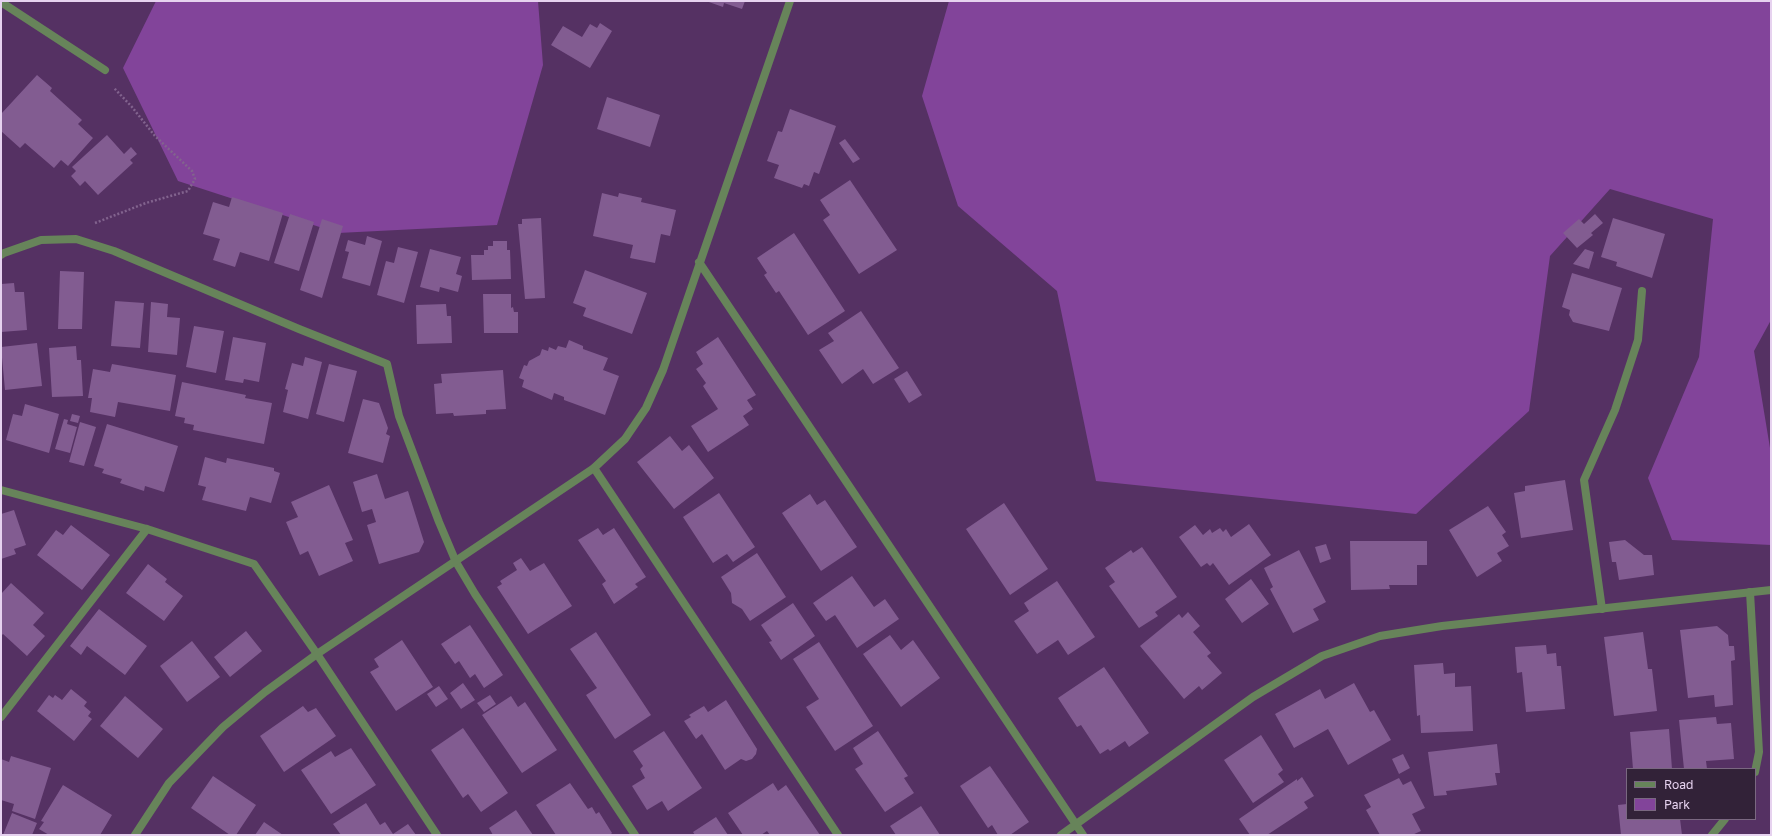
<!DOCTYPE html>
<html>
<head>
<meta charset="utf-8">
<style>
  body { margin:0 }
  #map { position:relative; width:1772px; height:836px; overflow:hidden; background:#553163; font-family:"Golos Text",sans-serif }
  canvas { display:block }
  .frame { position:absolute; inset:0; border:2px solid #e6d2ef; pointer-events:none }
  .legend { position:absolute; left:1626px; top:768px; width:130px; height:52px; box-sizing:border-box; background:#322238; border:1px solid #7a6881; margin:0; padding:5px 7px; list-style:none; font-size:12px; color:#e6d2ef }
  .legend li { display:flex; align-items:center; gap:8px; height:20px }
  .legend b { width:20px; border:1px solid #7a6881 }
</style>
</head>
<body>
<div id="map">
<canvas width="1772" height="836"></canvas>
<div class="frame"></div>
<ul class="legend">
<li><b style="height:5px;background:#67845a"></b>Road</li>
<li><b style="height:11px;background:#82449a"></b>Park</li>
</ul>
</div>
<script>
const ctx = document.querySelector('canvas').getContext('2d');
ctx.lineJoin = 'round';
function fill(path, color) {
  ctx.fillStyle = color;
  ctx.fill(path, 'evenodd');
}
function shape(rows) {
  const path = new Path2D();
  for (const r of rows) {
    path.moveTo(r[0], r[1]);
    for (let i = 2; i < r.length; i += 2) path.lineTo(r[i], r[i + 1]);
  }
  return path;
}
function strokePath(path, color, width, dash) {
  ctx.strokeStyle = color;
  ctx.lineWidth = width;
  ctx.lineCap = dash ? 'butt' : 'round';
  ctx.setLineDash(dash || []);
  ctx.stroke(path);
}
const green = shape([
  [156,1,538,1,543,65,497,225,338,233,178,181,123,68],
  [949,1,1771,1,1771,320,1754,351,1771,454,1771,545,1672,540,1648,478,1699,357,1713,219,1610,189,1550,256,1529,411,1416,514,1096,481,1057,291,958,206,922,96]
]);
const building = shape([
  [706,1,745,1,742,9,724,3,723,7],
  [600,23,612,31,590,68,551,45,563,26,582,37,590,24,597,28],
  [37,75,52,88,50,91,82,120,78,124,93,138,68,166,61,160,54,168,25,143,20,148,1,131,1,114],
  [607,97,660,115,650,147,597,129],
  [790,109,836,126,819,174,814,172,809,186,804,184,802,188,774,178,779,165,767,161,778,131,782,132],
  [107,135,124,154,131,147,137,154,130,160,133,163,98,195,85,181,80,186,71,176,76,171,72,167],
  [845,139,860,159,853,163,839,143],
  [850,180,897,250,859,274,823,220,830,215,820,200],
  [602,193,618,197,619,193,642,198,641,202,676,210,670,236,661,234,655,263,630,258,633,245,593,236],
  [232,197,283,213,269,261,240,252,235,267,213,260,220,239,203,234,213,202,229,207],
  [290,214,314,222,299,271,274,263],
  [1595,214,1603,223,1591,233,1593,235,1577,248,1563,233,1579,219,1584,224],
  [541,218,545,298,525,299,518,224,522,224,522,219],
  [1613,218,1665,234,1652,278,1616,266,1617,262,1601,257],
  [322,219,343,226,322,298,300,290],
  [794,233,845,311,808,335,779,291,776,293,764,275,767,273,757,258],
  [367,236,382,241,370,286,342,278,349,252,345,251,348,240,365,245],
  [493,241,507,241,507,250,510,250,511,279,472,280,471,255,484,255,484,250,488,250,488,246,493,246],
  [398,247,418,252,404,303,377,295,386,261,394,263],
  [430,249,461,257,456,274,462,276,458,292,440,287,439,292,420,287],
  [1585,249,1594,252,1589,269,1573,264],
  [585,270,647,293,632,334,583,316,586,308,573,303],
  [60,271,84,272,82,329,58,329],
  [1572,273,1622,288,1609,331,1573,322,1569,315,1570,310,1562,307],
  [14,283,15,292,24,292,27,330,1,332,1,284],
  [483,294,511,294,511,308,513,307,514,312,518,312,518,333,484,333],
  [115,301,144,303,140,348,111,346],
  [151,302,168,304,167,317,180,318,177,355,148,352],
  [446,304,447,316,451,316,452,343,417,344,416,305],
  [861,311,899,368,873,384,863,369,842,384,819,350,834,341,828,333],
  [194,326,224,331,216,373,186,367],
  [233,337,266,343,259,382,244,379,243,383,225,380],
  [718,337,756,395,747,400,753,409,743,416,749,425,708,452,691,426,718,409,703,386,706,383,696,369,703,364,696,352],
  [569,340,583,346,583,349,608,358,603,370,619,376,605,415,564,400,564,397,554,393,552,400,522,387,524,380,519,378,524,365,527,366,529,361,540,355,542,349,548,351,549,347,556,350,558,346,566,348],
  [37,343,42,386,5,390,1,347],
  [76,346,77,360,81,360,83,396,52,397,49,348],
  [305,357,322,362,308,419,283,412,288,390,285,389,292,363,303,366],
  [112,364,176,375,170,411,118,402,115,417,90,412,92,398,88,398,93,369,110,372],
  [329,364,357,371,344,422,316,414],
  [503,370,506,409,486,410,486,414,454,416,453,413,436,414,434,384,442,383,441,374],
  [907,371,922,395,909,403,894,379],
  [182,382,246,395,245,398,272,403,264,444,193,430,194,425,184,423,185,418,175,416],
  [363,399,379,403,388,428,386,434,390,436,383,463,348,453],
  [25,404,59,414,49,453,6,440,13,414,22,416],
  [72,414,80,416,78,423,70,421],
  [64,419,68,420,67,424,77,427,70,453,55,449],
  [80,422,96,427,84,466,69,462],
  [107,424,178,446,164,492,145,486,144,491,120,483,122,479,102,473,104,469,94,466],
  [670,436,682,451,689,445,714,478,674,509,637,462],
  [205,457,226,463,227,458,274,468,274,471,280,473,271,503,250,497,246,511,202,500,206,487,198,485],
  [377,474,385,499,408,491,424,542,419,552,379,564,367,525,376,522,372,509,362,512,353,482],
  [1565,480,1573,530,1521,538,1514,493,1525,491,1525,486],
  [329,485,353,540,345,543,353,561,319,576,308,551,300,555,286,522,298,517,291,502],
  [719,493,755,547,733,562,727,554,713,563,683,517],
  [810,494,817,505,825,500,857,547,821,571,782,513],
  [1004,503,1048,569,1010,595,966,529],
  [1488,506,1506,532,1502,535,1509,546,1497,553,1502,561,1477,577,1449,530],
  [14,510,26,545,14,549,16,554,1,559,1,514],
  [1249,524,1271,555,1229,585,1213,563,1210,566,1207,563,1201,567,1179,537,1195,525,1203,535,1210,529,1212,533,1220,528,1223,532,1226,529,1231,537],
  [71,525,110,555,82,590,37,555,56,530,63,535],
  [598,528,603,535,614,528,646,577,635,584,638,587,614,604,602,584,606,581,578,540],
  [1625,540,1644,555,1652,555,1654,575,1619,580,1616,562,1612,562,1609,542],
  [1350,541,1427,541,1427,565,1417,565,1417,585,1389,585,1390,589,1351,590],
  [1326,544,1331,559,1320,563,1315,547],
  [1142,547,1177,597,1155,612,1158,616,1139,628,1109,586,1115,582,1105,568,1131,550,1133,553],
  [1299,550,1326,602,1313,609,1319,620,1293,633,1270,589,1273,587,1264,568],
  [757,553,786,597,750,621,742,609,732,603,731,593,721,577],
  [521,558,530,571,544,563,572,606,528,634,497,587,502,584,500,581,517,570,513,563],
  [148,564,167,579,165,582,183,596,164,621,126,593],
  [852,576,874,607,885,599,899,619,857,648,835,615,826,621,813,603],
  [1251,579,1269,604,1242,623,1225,599],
  [1057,581,1095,637,1068,655,1058,640,1037,654,1014,621,1029,611,1024,603],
  [11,583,44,613,33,625,45,636,27,656,3,634,1,636,1,594],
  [793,603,815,636,781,660,769,642,772,641,761,625],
  [99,609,147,646,125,675,87,646,81,655,70,646],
  [1188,612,1200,626,1193,632,1211,653,1207,656,1222,673,1202,690,1199,686,1184,699,1140,646,1179,614,1182,618],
  [470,625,503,675,484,688,475,674,470,678,459,661,455,664,441,644],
  [1717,626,1728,635,1729,646,1734,646,1735,660,1731,661,1733,705,1715,707,1714,695,1688,698,1680,630],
  [246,631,262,651,230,677,214,657],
  [596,632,651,715,615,739,586,695,597,688,570,649],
  [1643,632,1648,669,1652,669,1657,711,1614,716,1604,637],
  [890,635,901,650,913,640,940,678,901,707,863,654],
  [402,640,433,687,396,711,370,672,379,667,374,659],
  [192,641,220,677,187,702,160,666],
  [819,642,873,726,835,751,806,707,819,699,793,659],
  [1546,645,1547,654,1556,653,1557,666,1561,666,1565,709,1526,712,1522,672,1517,673,1515,647],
  [1443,663,1444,674,1455,673,1455,687,1471,686,1473,731,1421,733,1420,715,1417,716,1414,665],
  [1104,667,1149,733,1129,747,1125,741,1110,751,1108,749,1100,754,1081,725,1077,727,1058,698],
  [463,683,475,700,461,709,450,693],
  [1354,683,1370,712,1374,710,1391,740,1348,765,1328,729,1294,748,1275,714,1320,689,1325,699],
  [439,686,448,699,436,707,427,694],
  [71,689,87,702,84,706,91,712,88,716,92,719,74,741,37,711,49,695,53,698,55,695,62,700],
  [490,695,496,704,484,712,477,703],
  [125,696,163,729,138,758,100,726],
  [511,696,518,707,525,702,557,750,522,773,482,715],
  [726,700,757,749,756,754,752,759,746,761,741,759,725,770,702,734,696,739,684,721,691,717,689,715,704,706,708,712],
  [303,706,308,712,316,708,336,736,284,772,260,736],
  [1716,717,1717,724,1731,723,1734,759,1706,761,1707,769,1684,769,1679,720],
  [463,728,508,793,481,812,468,794,463,798,431,750],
  [1669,729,1672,769,1633,769,1630,732],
  [664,731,702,788,668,811,662,801,647,810,632,786,645,778,640,769,643,766,633,751],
  [878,731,908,776,904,778,914,793,885,812,855,769,863,764,853,748],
  [1261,735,1283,770,1278,774,1284,782,1253,803,1224,760],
  [1497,744,1500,773,1495,773,1497,785,1446,791,1447,795,1434,796,1428,752],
  [351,748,376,785,331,814,301,770,331,751,335,757],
  [1403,754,1410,768,1399,774,1392,759],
  [11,756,51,768,35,819,12,811,14,804,1,800,1,759,9,762],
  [990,766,1029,822,1010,835,998,835,992,825,988,828,960,786],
  [213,776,256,805,236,835,230,835,191,808],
  [1302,777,1314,796,1304,802,1308,808,1267,835,1250,835,1239,819,1297,779,1297,781],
  [1399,778,1403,785,1411,781,1425,808,1412,814,1421,831,1412,835,1380,835,1366,810,1371,807,1364,795],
  [570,783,588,809,592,807,596,814,599,812,612,833,610,835,556,835,536,805],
  [773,783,778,791,786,785,820,835,770,835,767,831,761,835,743,835,728,813],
  [63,785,112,815,100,835,49,835,39,829,44,822,41,821],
  [366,803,380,825,385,822,393,834,408,824,416,835,341,835,333,824],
  [1627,804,1627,819,1680,819,1682,835,1621,835,1618,805],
  [921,806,940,835,896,835,890,826],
  [516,810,533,835,493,835,489,828],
  [12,813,37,823,32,835,3,835],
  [716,817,728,835,695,835,693,832],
  [264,822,283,835,255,835]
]);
const path = shape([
  [95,223,146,203,188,191,195,179,192,171,155,136,132,107,114,88]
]);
const service = shape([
  [1602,609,1584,480,1615,410,1638,340,1642,291]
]);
const minor = shape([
  [1,2,105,70],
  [1,255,4,253,41,240,76,239,114,251,299,329,387,364,399,416,439,522,456,562,475,594,635,835],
  [594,468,838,835],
  [1,490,147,529,254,564,317,654,437,835],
  [1750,592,1759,752,1755,772],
  [1,717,147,529],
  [1712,835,1725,819]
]);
const tertiary = shape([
  [699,262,1083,835],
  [135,835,169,783,223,727,265,692,317,654,594,468,625,439,646,408,663,370,790,1],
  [1061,835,1253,697,1322,656,1380,636,1442,626,1771,590]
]);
fill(green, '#82449a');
fill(building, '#825c91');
strokePath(path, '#82638e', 2.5, [2, 2]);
strokePath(service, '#67845a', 8);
strokePath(minor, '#67845a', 8);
strokePath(tertiary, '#67845a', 8);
</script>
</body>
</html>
